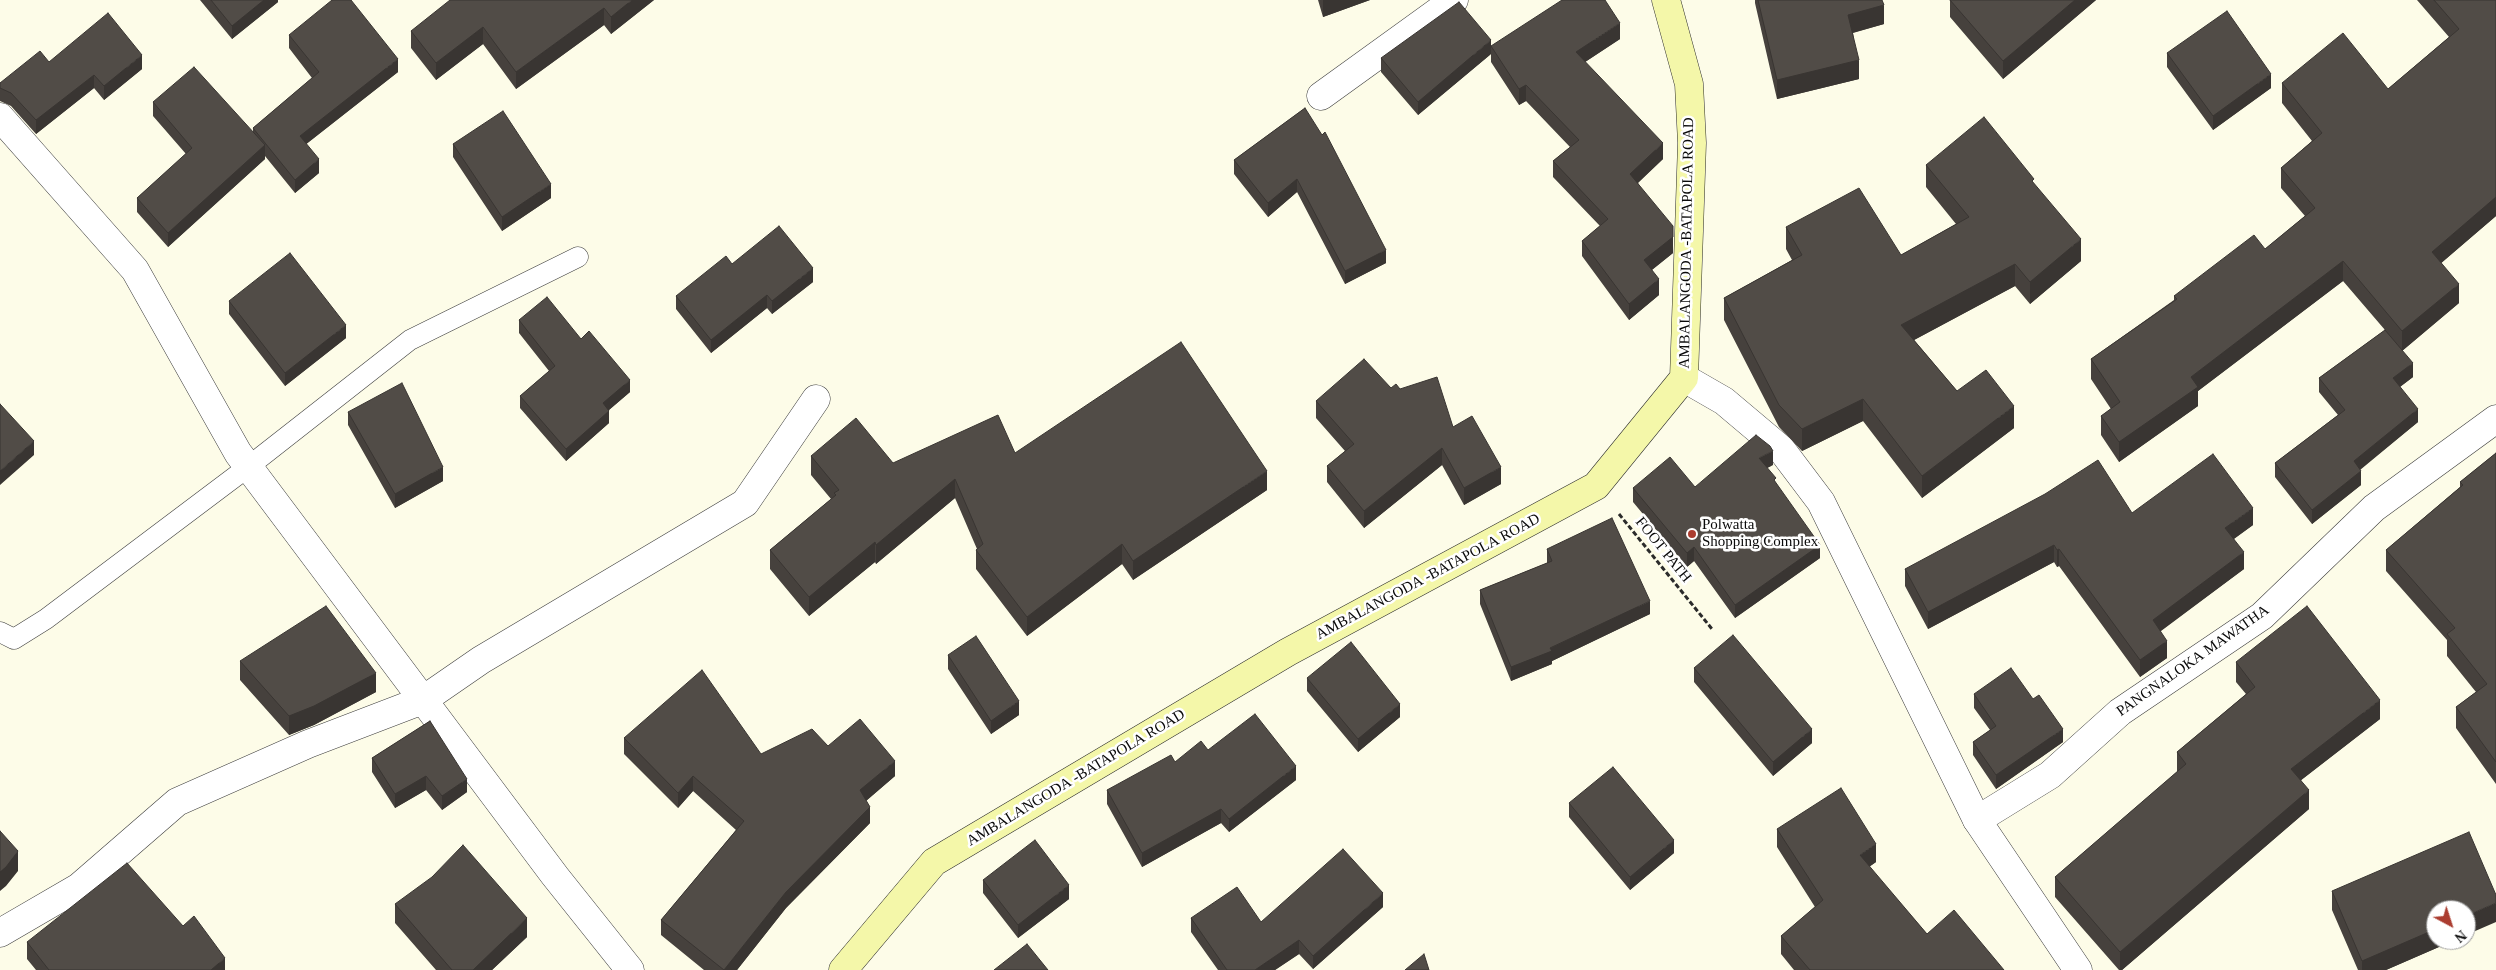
<!DOCTYPE html>
<html>
<head>
<meta charset="utf-8">
<style>
  body { margin:0 }
  #map { position:relative; width:2496px; height:970px; overflow:hidden; background:#fdfce8; font-family:Georgia,serif }
  canvas { display:block }
  .north { position:absolute; left:2426px; top:900px; width:50px; height:50px; box-sizing:border-box; background:#fff; border:1px solid #9d9d9d; border-radius:50%; rotate:140deg; font-size:14px; font-weight:700; line-height:20px; text-align:center; color:#090909 }
  .north::after { content:''; display:block; margin:auto; width:18px; height:22px; background:#ab3d30; clip-path:polygon(50% 0,100% 100%,50% 72%,0 100%) }
</style>
</head>
<body>
<div id="map">
<canvas width="2496" height="970"></canvas>
<div class="north">N</div>
</div>
<script>
const ctx = document.querySelector('canvas').getContext('2d');
ctx.lineJoin = 'round';
function shape(rows) {
  const path = new Path2D();
  for (const r of rows) {
    path.moveTo(r[0], r[1]);
    for (let i = 2; i < r.length; i += 2) path.lineTo(r[i], r[i + 1]);
  }
  return path;
}
function strokePath(path, color, width, dash) {
  ctx.strokeStyle = color;
  ctx.lineWidth = width;
  ctx.lineCap = dash ? 'butt' : 'round';
  ctx.setLineDash(dash || []);
  ctx.stroke(path);
}
function fill(path, color) {
  ctx.fillStyle = color;
  ctx.fill(path, 'evenodd');
}
function write(font, color, halo, rows, align = 'center') {
  ctx.font = font + ' Georgia,serif';
  ctx.lineWidth = 5;
  ctx.setLineDash([]);
  ctx.textBaseline = 'middle';
  ctx.strokeStyle = halo;
  ctx.fillStyle = color;
  for (const [text, x, y, turn = 0] of rows) {
    ctx.save();
    ctx.translate(x, y);
    ctx.rotate((+turn || 0) * Math.PI / 180);
    ctx.textAlign = isNaN(turn) ? turn : align;
    if (halo) ctx.strokeText(text, 0, 0);
    ctx.fillText(text, 0, 0);
    ctx.restore();
  }
}
const path = shape([
  [1619,514,1712,629]
]);
const service = shape([
  [0,632,14,639,46,619,248,467,410,340,578,257]
]);
const minor = shape([
  [1321,96,1454,0],
  [0,117,135,270,238,453,555,876,630,970],
  [1977,820,2050,775,2120,712,2262,616,2374,508,2496,419],
  [0,933,79,887,177,802,308,744,423,700,481,660,745,503,816,399]
]);
const tertiary = shape([
  [1684,378,1724,401,1781,449,1821,502,1977,820,2078,970]
]);
const secondary = shape([
  [843,970,934,862,1288,652,1596,486,1684,378,1692,143,1689,84,1666,0]
]);
const wall = shape([
  [200,0,278,0,278,2,232,39],
  [654,0,611,34,604,25,516,89,483,44,436,80,411,48,411,31],
  [1318,0,1370,0,1323,17],
  [1755,0,1882,0,1884,24,1853,33,1859,79,1777,99,1755,3],
  [1950,0,2096,0,2003,79,1950,17],
  [2417,0,2496,0,2496,216,2441,263,2459,303,2402,351,2413,377,2400,387,2418,422,2360,469,2361,485,2312,524,2275,477,2275,463,2338,415,2319,392,2319,378,2385,330,2343,281,2198,391,2198,406,2119,462,2101,435,2101,416,2111,409,2091,379,2091,359,2174,300,2174,296,2265,249,2305,216,2281,188,2281,168,2312,141,2282,103,2282,83,2388,89,2449,37],
  [289,35,398,72,306,144,319,173,295,193,265,156,265,159,168,247,137,212,137,198,186,154,153,116,153,102,253,132,253,128,312,78,289,48],
  [1620,39,1585,62,1663,159,1638,183,1673,253,1652,270,1659,295,1629,320,1582,256,1582,241,1600,226,1553,177,1553,161,1570,147,1526,101,1519,105,1491,62,1491,46],
  [2167,53,2271,88,2213,130,2167,67],
  [1491,54,1418,115,1381,72,1381,58],
  [49,62,142,69,104,100,94,88,36,134,11,106,0,101,0,83],
  [1305,108,1386,263,1345,284,1297,192,1268,217,1234,174,1234,160],
  [453,144,551,198,502,231,453,157],
  [1926,165,2034,184,2081,261,2030,304,2015,286,1914,340,1957,391,2014,428,1922,498,1863,421,1802,451,1779,427,1724,320,1724,298,1792,260,1786,249,1786,227,1901,255,1956,224,1926,187],
  [732,264,813,282,772,314,767,308,711,353,676,309,676,296],
  [229,301,346,338,285,386,229,314],
  [519,320,581,339,630,392,609,410,609,423,566,461,520,408,520,396,549,371,519,333],
  [1391,388,1400,389,1453,427,1501,484,1464,505,1442,465,1364,528,1327,482,1327,466,1345,451,1316,418,1316,401],
  [348,412,443,481,395,508,348,425],
  [1015,453,1267,490,1133,580,1122,564,1027,636,976,569,976,550,977,549,955,498,876,564,875,562,809,616,770,569,770,550,831,499,811,475,811,456,893,463],
  [2496,453,2496,784,2456,728,2456,707,2476,692,2447,656,2447,640,2386,571,2386,550,2460,487,2460,482],
  [1773,465,1767,468,1820,558,1735,618,1694,561,1687,567,1633,502,1633,488,1695,487],
  [2132,513,2253,525,2234,539,2244,569,2160,631,2167,658,2140,677,2059,566,2057,567,2054,562,1928,629,1905,586,1905,569],
  [1547,549,1650,614,1552,661,1552,664,1511,681,1480,604,1480,590,1547,563],
  [948,655,1019,715,991,734,948,669],
  [240,661,376,692,314,725,289,735,240,680],
  [2236,662,2380,719,2301,780,2309,809,2122,970,2119,970,2055,897,2055,877,2177,772,2177,752,2246,694,2236,682],
  [1694,668,1812,743,1773,776,1694,682],
  [1307,678,1400,717,1358,752,1307,691],
  [1974,694,2063,742,1996,789,1973,755,1973,742,1990,730,1974,708],
  [430,721,467,792,442,810,426,790,395,808,372,772,372,758],
  [624,738,761,754,828,746,895,776,866,801,870,823,786,908,737,970,704,970,661,935,661,920,736,830,693,791,678,808,624,754],
  [1208,750,1296,780,1229,832,1221,823,1142,867,1107,804,1107,790,1175,762],
  [1569,803,1674,853,1630,890,1569,817],
  [1777,829,1876,862,1869,867,1927,934,2004,970,1794,970,1781,954,1781,936,1815,907,1777,847],
  [983,880,1069,899,1018,938,983,893],
  [2332,891,2455,940,2386,970,2358,970,2332,910],
  [395,904,527,937,492,970,436,970,395,923],
  [1383,907,1313,969,1299,954,1275,970,1218,970,1191,932,1191,918,1261,922],
  [183,926,225,970,36,970,27,959,27,942]
]);
const shadedWall = shape([
  [264,0,278,0,278,2,232,39,232,26],
  [632,0,654,0,611,34,611,17],
  [1323,0,1370,0,1323,17],
  [2075,0,2096,0,2003,79,2003,61],
  [1884,5,1884,24,1848,34,1848,15],
  [604,8,604,25,516,89,516,72],
  [1620,23,1620,39,1576,68,1576,52],
  [483,27,483,44,436,80,436,63],
  [1491,40,1491,54,1418,115,1418,102],
  [142,55,142,69,104,100,104,86],
  [398,59,398,72,300,149,300,136],
  [1859,60,1859,79,1777,99,1777,80],
  [2271,74,2271,88,2213,130,2213,116],
  [94,75,94,88,36,134,36,120],
  [1526,85,1526,101,1519,105,1519,89],
  [1663,143,1663,159,1630,190,1630,174],
  [265,145,265,159,168,247,168,233],
  [319,159,319,173,295,193,295,180],
  [1297,179,1297,192,1268,217,1268,203],
  [551,184,551,198,502,231,502,217],
  [2496,197,2496,216,2432,271,2432,252],
  [1673,226,1673,253,1644,276,1644,260],
  [2081,239,2081,261,2030,304,2030,282],
  [1386,250,1386,263,1345,284,1345,271],
  [2343,261,2343,281,2198,391,2198,406,2119,462,2119,442,2191,377],
  [2015,264,2015,286,1901,347,1901,325],
  [813,268,813,282,772,314,772,301],
  [1659,279,1659,295,1629,320,1629,304],
  [2459,284,2459,303,2402,351,2402,331],
  [767,295,767,308,711,353,711,340],
  [346,325,346,338,285,386,285,373],
  [2413,363,2413,377,2393,392,2393,378],
  [630,380,630,392,603,415,603,403],
  [1863,399,1863,421,1802,451,1802,429],
  [2014,406,2014,428,1922,498,1922,476],
  [2418,409,2418,422,2354,475,2354,461],
  [609,411,609,423,566,461,566,449],
  [34,441,34,455,0,485,0,471],
  [1442,448,1442,465,1364,528,1364,511],
  [1773,451,1773,465,1759,472,1759,458],
  [443,467,443,481,395,508,395,494],
  [1501,467,1501,484,1464,505,1464,488],
  [1267,471,1267,490,1133,580,1133,561],
  [2361,471,2361,485,2312,524,2312,510],
  [955,479,955,498,876,564,876,545],
  [2253,508,2253,525,2225,545,2225,528],
  [875,542,875,562,809,616,809,597],
  [1122,544,1122,564,1027,636,1027,617],
  [1820,545,1820,558,1735,618,1735,605],
  [2054,545,2054,562,1928,629,1928,612],
  [1694,547,1694,561,1687,567,1687,553],
  [2059,549,2059,566,2057,567,2057,550],
  [2244,552,2244,569,2153,637,2153,620],
  [1650,601,1650,614,1552,661,1552,664,1511,681,1511,667],
  [2167,641,2167,658,2140,677,2140,660],
  [376,673,376,692,314,725,289,735,289,716],
  [2380,700,2380,719,2291,788,2291,769],
  [1019,701,1019,715,991,734,991,721],
  [1400,704,1400,717,1358,752,1358,739],
  [1812,729,1812,743,1773,776,1773,762],
  [2063,729,2063,742,1996,789,1996,775],
  [895,761,895,776,860,806,860,790],
  [1296,766,1296,780,1229,832,1229,819],
  [426,776,426,790,395,808,395,794],
  [693,776,693,791,678,808,678,793],
  [467,779,467,792,442,810,442,796],
  [2309,790,2309,809,2122,970,2120,970,2120,952],
  [870,807,870,823,786,908,737,970,724,970,786,892],
  [1221,809,1221,823,1142,867,1142,853],
  [1674,840,1674,853,1630,890,1630,877],
  [1876,844,1876,862,1860,873,1860,855],
  [18,851,18,871,6,886,0,891,0,872],
  [1069,885,1069,899,1018,938,1018,925],
  [1383,893,1383,907,1313,969,1313,956],
  [2496,903,2496,922,2466,935,2466,916],
  [527,918,527,937,492,970,473,970],
  [2436,929,2436,940,2455,940,2386,970,2362,970,2362,961],
  [1299,940,1299,954,1275,970,1255,970],
  [225,958,225,970,211,970]
]);
const building = shape([
  [211,0,264,0,232,26,211,0],
  [332,0,351,0,398,59,300,136,319,159,295,180,253,128,319,72,289,35,332,0],
  [450,0,632,0,611,17,604,8,516,72,483,27,436,63,411,31,450,0],
  [1562,0,1605,0,1620,23,1576,52,1663,143,1630,174,1673,226,1673,237,1644,260,1659,279,1629,304,1582,241,1608,219,1553,161,1579,140,1526,85,1519,89,1491,46,1562,0],
  [1758,0,1882,0,1884,5,1848,15,1859,60,1777,80,1758,0],
  [1950,0,2075,0,2003,61,1950,0],
  [2434,0,2496,0,2496,197,2432,252,2459,284,2402,331,2343,261,2191,377,2198,387,2119,442,2101,416,2120,402,2091,359,2177,299,2174,296,2254,235,2265,249,2315,208,2281,168,2322,133,2282,83,2343,33,2388,89,2459,29,2434,0],
  [1459,2,1491,40,1418,102,1381,58,1459,2],
  [2227,11,2271,74,2213,116,2167,53,2227,11],
  [108,13,142,55,104,86,94,75,36,120,11,93,0,88,0,83,40,51,49,62,108,13],
  [194,67,265,145,168,233,137,198,192,148,153,102,194,67],
  [1305,108,1322,135,1325,132,1386,250,1345,271,1297,179,1268,203,1234,160,1305,108],
  [503,111,551,184,502,217,453,144,503,111],
  [1984,117,2034,179,2032,181,2081,239,2030,282,2015,264,1901,325,1957,391,1986,370,2014,406,1922,476,1863,399,1802,429,1779,405,1724,298,1802,255,1786,227,1859,188,1901,255,1969,217,1926,165,1984,117],
  [779,226,813,268,772,301,767,295,711,340,676,296,726,256,732,264,779,226],
  [290,253,346,325,285,373,229,301,290,253],
  [547,297,581,339,589,331,630,380,603,403,609,411,566,449,520,396,555,366,519,320,547,297],
  [2385,330,2413,363,2393,378,2418,409,2354,461,2361,471,2312,510,2275,463,2345,410,2319,378,2385,330],
  [1181,342,1267,471,1133,561,1122,544,1027,617,976,550,983,544,955,479,876,545,875,542,809,597,770,550,836,495,834,493,839,490,811,456,856,418,893,463,998,415,1015,453,1181,342],
  [1364,359,1391,388,1396,384,1400,389,1437,377,1453,427,1472,416,1501,467,1464,488,1442,448,1364,511,1327,466,1354,444,1316,401,1364,359],
  [402,383,443,467,395,494,348,412,402,383],
  [0,404,34,441,0,471,0,404],
  [1756,435,1770,446,1773,451,1759,458,1776,478,1774,480,1820,545,1735,605,1694,547,1687,553,1633,488,1670,457,1695,487,1756,435],
  [2496,453,2496,762,2456,707,2487,684,2447,634,2455,628,2386,550,2463,485,2460,482,2496,453],
  [2213,454,2253,508,2225,528,2244,552,2153,620,2167,641,2140,660,2059,549,2057,550,2054,545,1928,612,1905,569,2045,494,2098,460,2132,513,2213,454],
  [1612,518,1650,601,1550,648,1552,651,1511,667,1480,590,1552,561,1547,549,1612,518],
  [326,606,376,673,314,706,289,716,240,661,326,606],
  [2307,606,2380,700,2291,769,2309,790,2120,952,2055,877,2186,764,2177,752,2255,687,2236,662,2307,606],
  [1733,635,1812,729,1773,762,1694,668,1733,635],
  [976,636,1019,701,991,721,948,655,976,636],
  [1351,642,1400,704,1358,739,1307,678,1351,642],
  [2011,668,2033,699,2039,695,2063,729,1996,775,1973,742,1996,726,1974,694,2011,668],
  [702,670,761,754,812,729,828,746,860,719,895,761,860,790,870,807,786,892,724,970,661,920,744,821,693,776,678,793,624,738,702,670],
  [1255,714,1296,766,1229,819,1221,809,1142,853,1107,790,1171,755,1175,762,1201,741,1208,750,1255,714],
  [430,721,467,779,442,796,426,776,395,794,372,758,430,721],
  [1613,767,1674,840,1630,877,1569,803,1613,767],
  [1841,788,1876,844,1860,855,1927,934,1954,910,2004,970,1810,970,1781,936,1823,900,1777,829,1841,788],
  [0,831,18,851,6,867,0,872,0,831],
  [2469,832,2496,895,2496,903,2466,916,2466,910,2436,910,2436,929,2362,961,2332,891,2469,832],
  [1035,840,1069,885,1018,925,983,880,1035,840],
  [463,845,527,918,473,970,452,970,395,904,432,877,463,845],
  [1343,849,1383,893,1313,956,1299,940,1255,970,1227,970,1191,918,1237,887,1261,922,1343,849],
  [127,863,183,926,194,916,225,958,211,970,49,970,27,942,127,863],
  [1027,944,1048,970,994,970,1027,944],
  [1424,954,1429,970,1405,970,1424,954]
]);
const markers = [
  [1692,534,5,"#ab3d30"]
];
const streetNames = [
  ["AMBALANGODA -BATAPOLA ROAD",1687,243,-89],
  ["FOOT PATH",1663,550,51],
  ["AMBALANGODA -BATAPOLA ROAD",1428,577,-28],
  ["PANGNALOKA MAWATHA",2193,661,-35],
  ["AMBALANGODA -BATAPOLA ROAD",1076,778,-31]
];
const poiNames = [
  ["Polwatta",1702,525],
  ["Shopping Complex",1702,542]
];
strokePath(service, '#3c3c3c', 21);
strokePath(minor, '#3c3c3c', 29);
strokePath(tertiary, '#3c3c3c', 29);
strokePath(secondary, '#2b2b2b', 29);
strokePath(path, '#2b2b2b', 3, [5, 2.5]);
strokePath(service, '#fff', 20);
strokePath(minor, '#fff', 28);
strokePath(tertiary, '#fff', 28);
strokePath(secondary, '#f4f7a9', 28);
fill(wall, '#46413d');
fill(shadedWall, '#393532');
fill(building, '#514c47');
strokePath(building, '#393532', 1);
for (const [x, y, r, color] of markers) {
  const dot = new Path2D();
  dot.arc(x, y, r, 0, 2 * Math.PI);
  ctx.fillStyle = color;
  ctx.fill(dot);
  strokePath(dot, '#fff', 2);
}
write('15px', '#090909', '#fff', streetNames);
write('15px', '#090909', '#fff', poiNames, 'left');
</script>
</body>
</html>
